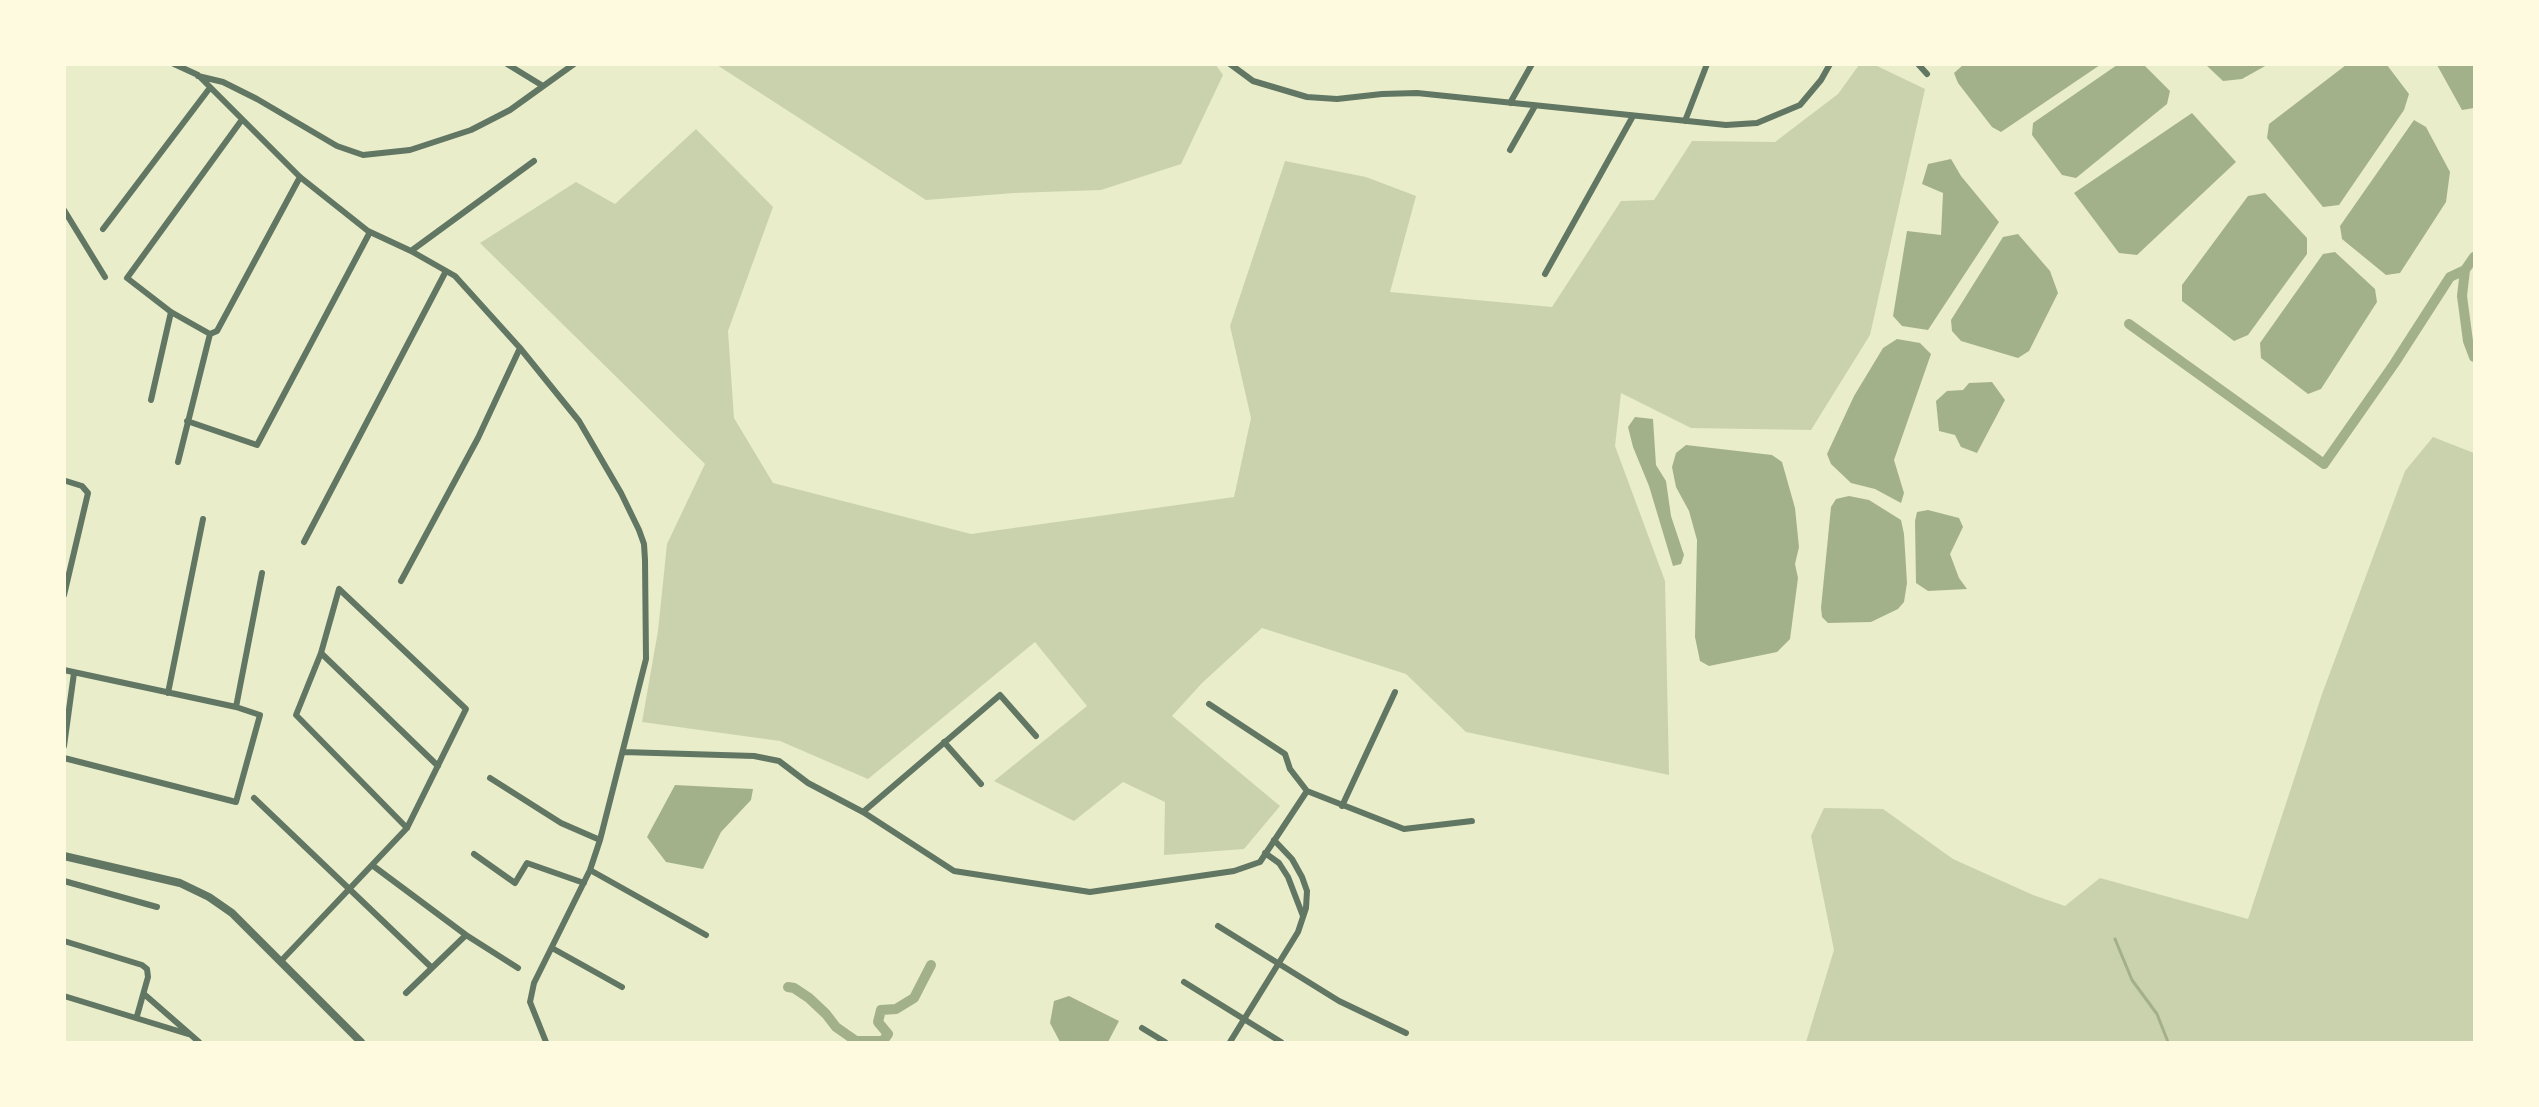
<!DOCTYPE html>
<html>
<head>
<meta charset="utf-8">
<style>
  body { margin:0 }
  #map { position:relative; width:2539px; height:1107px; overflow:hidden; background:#e9edc9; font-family:"Noto Sans",sans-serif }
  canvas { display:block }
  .frame { position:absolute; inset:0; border:66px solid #fefae0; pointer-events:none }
</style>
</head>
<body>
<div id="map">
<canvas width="2539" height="1107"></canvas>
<div class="frame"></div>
</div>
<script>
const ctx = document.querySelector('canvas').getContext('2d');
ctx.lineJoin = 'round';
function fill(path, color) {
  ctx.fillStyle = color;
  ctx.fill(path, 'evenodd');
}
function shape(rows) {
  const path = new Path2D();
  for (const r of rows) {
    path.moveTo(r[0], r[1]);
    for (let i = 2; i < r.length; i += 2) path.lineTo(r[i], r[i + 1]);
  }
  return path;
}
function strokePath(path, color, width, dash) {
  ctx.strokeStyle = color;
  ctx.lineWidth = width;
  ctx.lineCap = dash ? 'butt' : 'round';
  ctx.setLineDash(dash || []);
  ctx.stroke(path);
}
const green = shape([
  [1216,65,1223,75,1181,164,1101,190,1014,193,926,200,717,65],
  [1859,65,1875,65,1925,89,1870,335,1811,430,1691,428,1621,393,1615,446,1665,581,1669,775,1466,732,1406,674,1262,628,1202,683,1172,716,1280,806,1244,849,1164,855,1165,802,1123,782,1074,821,994,781,1087,706,1035,642,868,779,780,741,642,722,658,631,667,544,705,464,480,243,576,182,615,204,696,129,773,207,728,331,734,418,773,483,971,534,1234,497,1251,418,1230,326,1285,161,1366,177,1416,196,1390,292,1552,307,1621,201,1654,200,1692,141,1775,142,1838,94],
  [2433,437,2474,453,2474,1042,1806,1042,1834,950,1811,836,1824,808,1883,809,1953,859,2033,895,2065,906,2100,878,2248,919,2322,694,2405,471]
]);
const water = shape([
  [1963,65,1963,64,2100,65,2001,132,1992,127,1958,83,1954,73],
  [2117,65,2144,65,2170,91,2167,104,2076,178,2062,175,2032,135,2033,123],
  [2206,65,2267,65,2242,79,2223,81],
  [2346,65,2387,65,2409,94,2404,110,2339,205,2323,207,2267,138,2269,124],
  [2437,65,2474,65,2474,108,2462,110],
  [2192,113,2236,162,2137,255,2119,253,2074,193],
  [2414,120,2426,127,2450,172,2446,202,2400,273,2386,275,2342,239,2340,226],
  [1951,159,1961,176,1999,222,1928,330,1902,326,1893,316,1907,231,1941,235,1943,193,1922,184,1928,164],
  [2265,193,2307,238,2307,254,2248,335,2234,341,2182,301,2182,285,2248,196],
  [2018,234,2050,271,2058,293,2029,351,2018,358,1961,341,1952,331,1951,320,2003,237],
  [2335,252,2375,289,2377,302,2321,389,2308,394,2261,358,2260,343,2323,254],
  [1897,339,1920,343,1931,354,1894,460,1904,493,1901,503,1875,489,1851,483,1831,464,1827,454,1854,396,1883,348],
  [1992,382,2005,400,1977,453,1961,447,1955,435,1939,431,1936,401,1947,391,1963,390,1969,383],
  [1635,417,1653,419,1656,465,1666,481,1671,516,1684,555,1681,564,1673,566,1649,486,1633,447,1628,427],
  [1686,445,1772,455,1782,462,1795,508,1799,547,1795,564,1798,578,1790,639,1777,652,1709,666,1700,661,1695,637,1697,540,1689,511,1676,487,1672,467,1676,453],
  [1849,496,1869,500,1901,520,1904,534,1907,583,1904,602,1898,609,1871,622,1828,623,1822,617,1821,608,1831,507,1836,499],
  [1928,510,1959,518,1963,527,1950,554,1959,578,1967,589,1928,591,1916,583,1915,521,1917,512],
  [675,785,753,789,751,800,721,832,703,869,666,862,647,837],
  [1069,996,1119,1021,1108,1042,1060,1042,1050,1023,1054,1001]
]);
const stream = shape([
  [2115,939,2132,980,2157,1014,2168,1042]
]);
const canal = shape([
  [2474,257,2465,270,2462,296,2468,341,2474,357],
  [2129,324,2324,464,2394,364,2450,277,2465,270],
  [788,987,794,988,809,998,826,1014,836,1027,856,1041,883,1041,888,1034,878,1022,881,1010,896,1009,914,998,931,965]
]);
const minor = shape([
  [174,64,198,75,300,177,368,231,411,251,455,276,520,348,579,421,621,493,639,530,644,544,645,560,646,659,600,840,590,870,534,983,530,1002,546,1042],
  [507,64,543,86],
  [1230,64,1253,81,1307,97,1337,99,1382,94,1417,93,1726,125,1757,123,1800,105,1821,80,1830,64],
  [1918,64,1927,74],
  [198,76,223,82,257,99,337,146,363,155,410,150,471,130,510,110,574,64],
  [1510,103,1532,64],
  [1685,121,1707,64],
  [1510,150,1535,106],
  [64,210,105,277],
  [103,229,209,89],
  [411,251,534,161],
  [1545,274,1633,116],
  [210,334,171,312,127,278,241,121],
  [151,400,171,312],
  [187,421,257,445,370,232],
  [178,462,210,334,217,331,300,177],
  [304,542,446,271],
  [401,581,478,438,520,348],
  [64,595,88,493,82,486,66,481],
  [321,653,438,766],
  [64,670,236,707,260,715,236,802,64,758],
  [168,693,203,519],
  [1209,704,1285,754,1290,769,1307,791],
  [236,707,262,573],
  [944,742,981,784],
  [64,746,74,673],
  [623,752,754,756,779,761,808,783,863,812,954,871,1090,892,1234,871,1260,862,1307,791],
  [490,778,561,823,600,840],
  [1307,791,1404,829,1472,821],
  [254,798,431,967],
  [1342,806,1395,692],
  [863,812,1000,695,1036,736],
  [1265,853,1279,863,1288,877,1303,916],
  [474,854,515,883,527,863,584,883],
  [372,865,466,935,518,968],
  [590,870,706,935],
  [64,881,157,907],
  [1218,926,1339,1001,1406,1033],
  [64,941,142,965,147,969,148,977,137,1016],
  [552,948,622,987],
  [281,961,407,828,466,709,339,589,321,653,296,715,407,828],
  [1184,982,1281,1042],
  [406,993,466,935],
  [144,994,199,1042],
  [64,996,188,1034],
  [1142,1028,1165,1042],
  [1230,1042,1298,932,1306,908,1307,891,1302,877,1292,859,1274,840]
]);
const tertiary = shape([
  [64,856,180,883,209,897,232,913,361,1042]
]);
fill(green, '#cad2ad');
fill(water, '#a3b18a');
strokePath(stream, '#a3b18a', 3);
strokePath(canal, '#a3b18a', 10);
strokePath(minor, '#617663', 6);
strokePath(tertiary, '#617663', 8);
</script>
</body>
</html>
